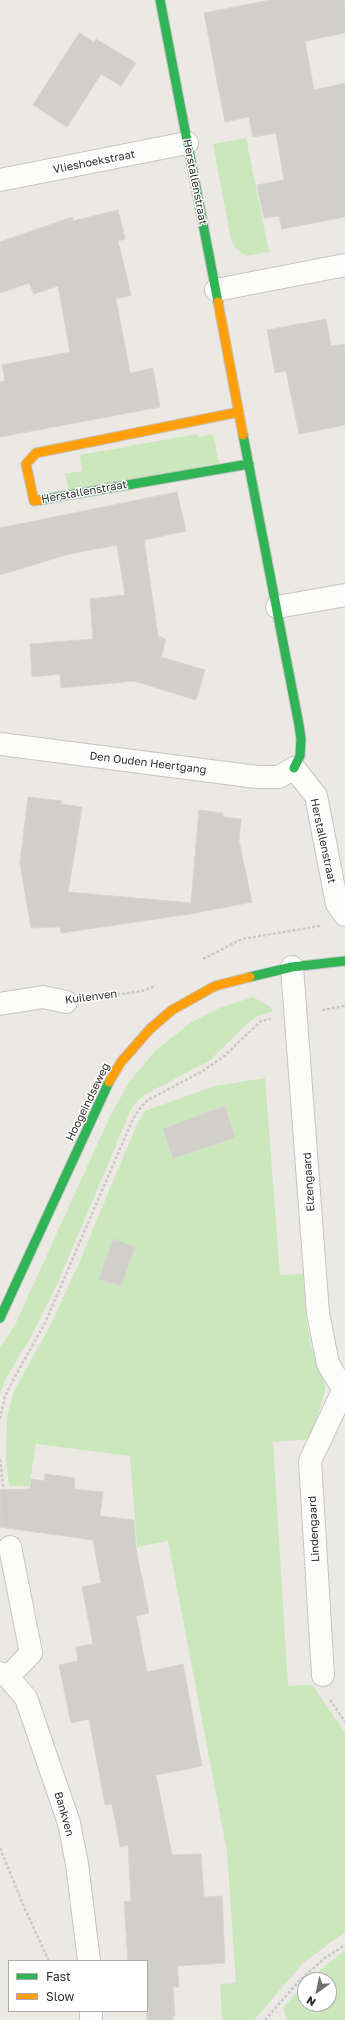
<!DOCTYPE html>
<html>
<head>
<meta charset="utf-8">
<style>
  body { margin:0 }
  #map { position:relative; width:345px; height:2020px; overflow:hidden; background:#ece9e4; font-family:"Golos Text",sans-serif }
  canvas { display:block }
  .legend { position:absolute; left:8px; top:1960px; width:140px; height:52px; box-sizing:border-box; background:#fff; border:1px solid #ababab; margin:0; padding:5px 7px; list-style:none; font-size:12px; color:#2e2e2e }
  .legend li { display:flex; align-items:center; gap:8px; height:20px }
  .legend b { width:20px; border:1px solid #ababab }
  .north { position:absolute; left:297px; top:1972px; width:40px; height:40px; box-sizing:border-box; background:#fff; border:1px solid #ababab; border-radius:50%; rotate:213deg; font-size:11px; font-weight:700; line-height:16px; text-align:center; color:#2e2e2e }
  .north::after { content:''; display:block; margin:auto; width:14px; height:18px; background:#706f6e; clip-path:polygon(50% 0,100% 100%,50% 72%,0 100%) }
</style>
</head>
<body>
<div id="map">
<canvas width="345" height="2020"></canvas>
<ul class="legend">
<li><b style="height:5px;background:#30b455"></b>Fast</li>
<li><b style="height:5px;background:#ff9f0a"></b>Slow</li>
</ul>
<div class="north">N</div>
</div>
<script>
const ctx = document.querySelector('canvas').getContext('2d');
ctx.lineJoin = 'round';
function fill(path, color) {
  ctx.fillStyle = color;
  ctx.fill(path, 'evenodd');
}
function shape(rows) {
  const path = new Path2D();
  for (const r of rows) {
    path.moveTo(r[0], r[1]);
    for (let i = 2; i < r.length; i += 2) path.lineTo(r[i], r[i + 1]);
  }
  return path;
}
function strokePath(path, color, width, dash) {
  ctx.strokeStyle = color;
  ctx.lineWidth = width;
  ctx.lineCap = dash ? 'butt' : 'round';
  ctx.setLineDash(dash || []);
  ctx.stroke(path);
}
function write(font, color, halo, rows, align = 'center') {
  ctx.font = font + ' "Golos Text",sans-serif';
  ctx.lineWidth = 3;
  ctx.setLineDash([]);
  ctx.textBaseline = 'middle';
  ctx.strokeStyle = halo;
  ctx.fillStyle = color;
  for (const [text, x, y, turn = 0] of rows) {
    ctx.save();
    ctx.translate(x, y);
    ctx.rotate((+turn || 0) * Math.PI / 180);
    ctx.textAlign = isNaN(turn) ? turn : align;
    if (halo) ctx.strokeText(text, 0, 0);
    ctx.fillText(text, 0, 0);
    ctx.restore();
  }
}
const green = shape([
  [246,138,269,252,246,256,236,249,231,240,213,144],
  [197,434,198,437,213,434,219,463,69,493,65,474,82,471,80,455],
  [253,997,269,1006,273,1011,258,1016,248,1023,209,1061,144,1095,132,1107,59,1280,32,1335,5,1380,0,1394,0,1347,15,1325,112,1112,130,1081,155,1051,190,1023,219,1008],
  [265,1078,280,1275,303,1274,307,1324,311,1345,326,1387,311,1439,273,1442,288,1686,312,1685,345,1732,345,1932,303,1963,254,2020,222,2020,220,1984,236,1983,227,1852,168,1541,137,1547,130,1456,36,1444,29,1486,9,1486,6,1460,7,1416,14,1391,51,1324,79,1263,136,1126,145,1111,214,1086],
  [345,1950,345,2020,287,2020,283,2008,305,1983,305,2004,329,2004,329,1980,308,1980]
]);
const building = shape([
  [270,0,345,0,345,33,305,41,314,90,345,83,345,217,282,229,279,216,264,218,257,185,284,180,276,133,253,137,249,117,225,122,204,13,270,0],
  [79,33,94,42,96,39,136,63,121,86,101,74,67,127,33,105,79,33],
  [118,210,125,239,118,241,131,295,116,299,130,373,153,368,160,407,0,437,0,382,5,381,2,365,70,352,58,286,34,294,29,283,0,293,0,242,72,217,73,221,118,210],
  [326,319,331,346,345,344,345,425,299,434,286,371,275,373,267,330,326,319],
  [177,492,186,531,144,540,158,636,166,639,161,657,205,670,196,700,134,681,61,688,60,674,32,677,30,644,93,639,90,599,125,595,117,545,69,554,0,575,0,528,177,492],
  [28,797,62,801,61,804,82,807,68,892,191,903,199,810,223,813,223,817,241,819,239,841,252,902,190,914,61,933,60,927,31,928,20,863,28,797],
  [225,1106,235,1138,173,1158,163,1129,225,1106],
  [113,1239,135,1247,121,1286,99,1279,113,1239],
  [45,1474,75,1478,74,1489,103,1492,100,1516,134,1520,136,1549,149,1613,136,1616,147,1672,183,1664,202,1766,156,1775,172,1855,201,1854,204,1897,222,1896,225,1963,177,1966,179,1987,173,1987,175,2016,173,2016,173,2020,147,2020,147,1961,128,1961,124,1902,131,1901,128,1845,120,1847,112,1804,105,1805,89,1719,71,1723,59,1665,78,1661,76,1647,93,1644,82,1587,101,1583,93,1540,0,1527,0,1490,30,1489,31,1479,44,1481,45,1474]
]);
const path = shape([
  [203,959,242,939,320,926],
  [92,998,142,991,156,986],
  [322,1010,345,1006],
  [0,1419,5,1396,12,1382,45,1323,133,1119,141,1107,148,1100,203,1071,224,1056,261,1021,270,1019],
  [0,1459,7,1520],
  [330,1700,345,1722],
  [0,1848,24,1907,49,1961],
  [265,2020,299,1981,325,1958,345,1945]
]);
const street = shape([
  [0,180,187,143],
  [216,290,345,265],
  [277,607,345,595],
  [0,744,257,777,279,777,294,768,316,796,337,904,345,915],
  [292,967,318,1313,328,1364,345,1392],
  [0,1004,43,997,66,1002],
  [0,1673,8,1677,26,1698,69,1823,77,1864,89,1961],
  [323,1675,310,1461,343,1391],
  [8,1677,31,1653,10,1547],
  [91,2011,91,2020]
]);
const fast = shape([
  [160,0,218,302],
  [243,435,299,725,301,739,300,756,294,768],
  [40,500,249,464],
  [250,977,292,967,345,961],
  [0,1318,109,1082]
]);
const slow = shape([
  [218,302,243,435],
  [40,500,34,501,26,464,36,453,239,412],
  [109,1082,121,1062,150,1029,172,1010,215,986,250,977]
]);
const streetNames = [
  ["Vlieshoekstraat",94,162,-11],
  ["Herstallenstraat",195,182,79],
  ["Herstallenstraat",84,492,-10],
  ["Den Ouden Heertgang",148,763,7],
  ["Herstallenstraat",323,841,78],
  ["Kuilenven",91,997,-7],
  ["Hoogeindseweg",88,1102,-64],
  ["Elzengaard",309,1182,-94],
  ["Lindengaard",314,1529,-93],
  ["Bankven",64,1814,74]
];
fill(green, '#cae8bc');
fill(building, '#d1cfca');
strokePath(building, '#d7d4d0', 1);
strokePath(street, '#c5c5c5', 24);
strokePath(fast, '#c5c5c5', 11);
strokePath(slow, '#c5c5c5', 11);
strokePath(path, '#c9c9c8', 2.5, [3, 2]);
strokePath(street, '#fcfcfb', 22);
strokePath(fast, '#30b455', 9);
strokePath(slow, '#ff9f0a', 9);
write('11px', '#2e2e2e', '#fff', streetNames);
</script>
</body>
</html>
